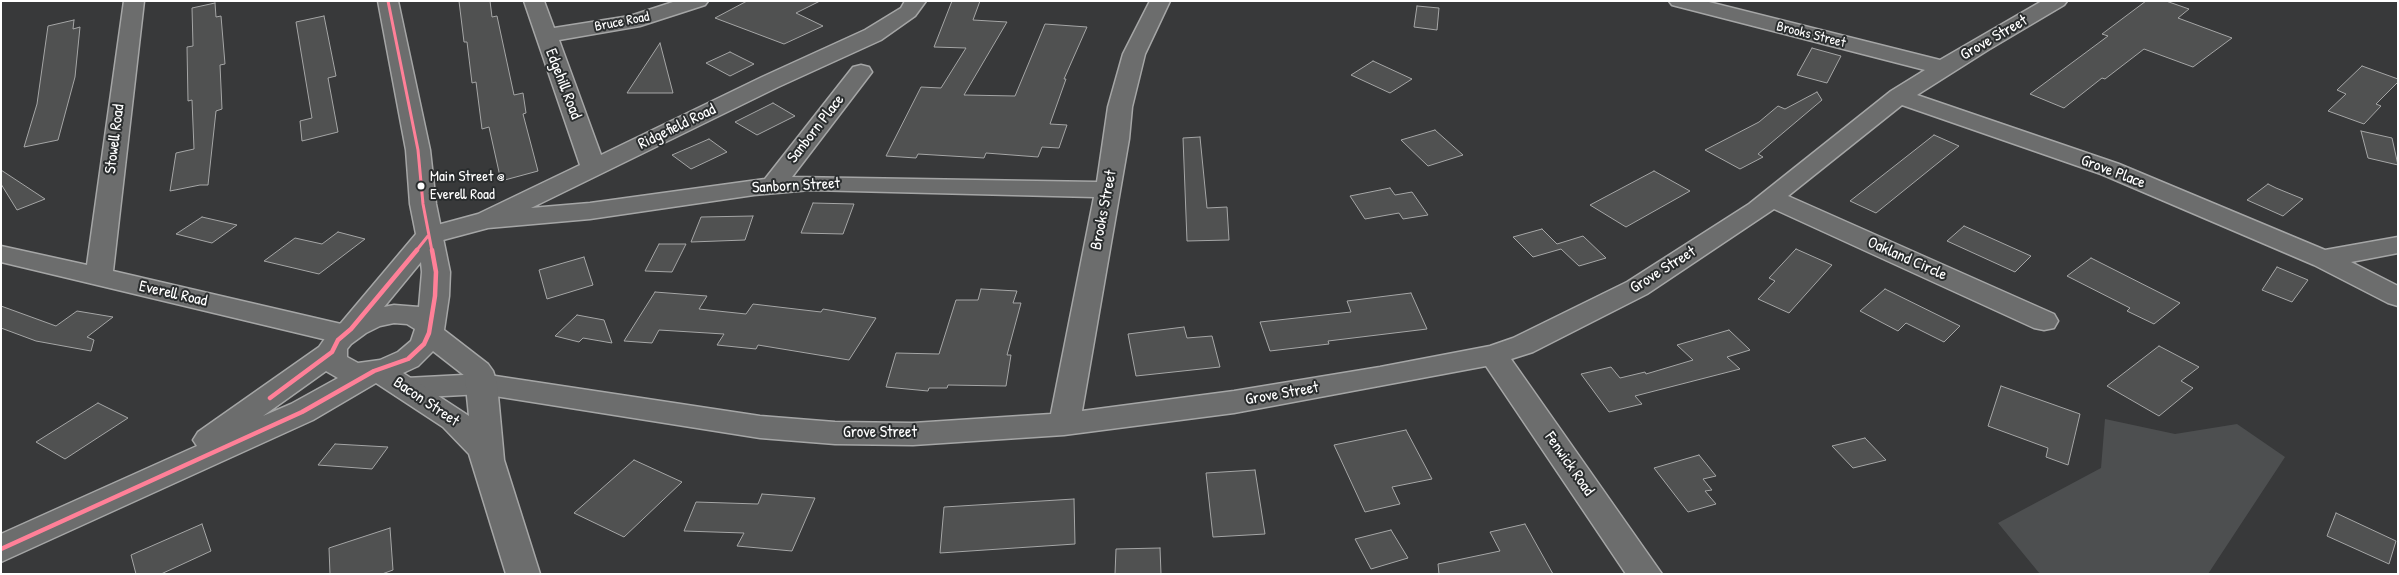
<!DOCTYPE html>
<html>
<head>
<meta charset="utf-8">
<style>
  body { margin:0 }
  #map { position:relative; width:2399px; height:575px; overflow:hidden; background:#38393a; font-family:"Patrick Hand",sans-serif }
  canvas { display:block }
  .frame { position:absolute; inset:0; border:2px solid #fff; pointer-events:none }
</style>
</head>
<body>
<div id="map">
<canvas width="2399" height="575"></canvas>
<div class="frame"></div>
</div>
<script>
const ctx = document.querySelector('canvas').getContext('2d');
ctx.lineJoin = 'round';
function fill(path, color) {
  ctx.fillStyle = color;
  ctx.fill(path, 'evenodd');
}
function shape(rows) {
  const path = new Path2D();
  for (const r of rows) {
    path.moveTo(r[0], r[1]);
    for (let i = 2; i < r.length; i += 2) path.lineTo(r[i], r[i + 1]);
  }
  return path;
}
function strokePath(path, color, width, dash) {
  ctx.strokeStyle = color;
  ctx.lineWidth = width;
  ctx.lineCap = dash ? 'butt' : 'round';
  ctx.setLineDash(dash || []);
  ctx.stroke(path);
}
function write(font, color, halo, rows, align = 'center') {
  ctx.font = font + ' "Patrick Hand",sans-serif';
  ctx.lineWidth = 4;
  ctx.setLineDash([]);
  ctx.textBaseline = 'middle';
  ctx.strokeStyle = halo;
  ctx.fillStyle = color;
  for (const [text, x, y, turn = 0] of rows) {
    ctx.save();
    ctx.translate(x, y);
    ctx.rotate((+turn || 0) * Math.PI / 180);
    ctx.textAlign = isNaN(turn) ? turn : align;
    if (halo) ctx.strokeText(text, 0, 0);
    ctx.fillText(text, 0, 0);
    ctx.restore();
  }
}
const green = shape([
  [2105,419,2175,434,2237,424,2285,457,2208,574,2040,574,1998,523,2101,468]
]);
const building = shape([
  [459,1,490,1,492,17,497,16,514,95,523,93,526,113,523,114,538,171,501,181,489,127,482,129,476,82,472,83,467,42,464,42,459,1],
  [747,1,820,1,796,13,823,26,784,44,715,18,747,1],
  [952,1,980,1,973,20,1007,22,964,95,1015,96,1045,24,1087,27,1064,79,1066,79,1050,124,1067,125,1059,148,1042,147,1038,157,986,153,984,158,918,154,916,158,886,156,921,87,941,88,966,48,934,47,952,1],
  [2146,1,2166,1,2189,9,2178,18,2232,38,2193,67,2144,49,2105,79,2102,78,2064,108,2030,94,2108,36,2102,34,2146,1],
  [215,3,216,17,221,16,225,64,220,65,222,109,216,111,208,185,200,185,170,191,176,153,194,149,192,100,188,101,187,47,193,46,192,8,215,3],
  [1417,6,1439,8,1437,30,1414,27,1417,6],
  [324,16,336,76,328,78,338,132,302,141,300,121,312,118,296,22,324,16],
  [74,20,73,29,80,27,75,77,58,140,24,147,37,104,48,26,74,20],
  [660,43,673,93,627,93,660,43],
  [1812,48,1841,56,1827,83,1797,75,1812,48],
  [730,52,754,64,730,76,706,63,730,52],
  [1373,61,1412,79,1390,93,1351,75,1373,61],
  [2362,66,2398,79,2398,82,2376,104,2381,106,2364,124,2328,111,2346,94,2337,90,2362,66],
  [1817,92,1822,100,1758,154,1763,157,1740,169,1705,150,1759,122,1778,106,1785,109,1817,92],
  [773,103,795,116,757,135,735,122,773,103],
  [1435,130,1463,155,1428,166,1401,140,1435,130],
  [2361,131,2392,138,2398,165,2368,158,2361,131],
  [1934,135,1959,146,1876,213,1850,201,1934,135],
  [1200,137,1207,208,1227,207,1229,240,1187,241,1183,138,1200,137],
  [709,139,727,152,691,169,672,155,709,139],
  [1,170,45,199,17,210,1,184,1,170],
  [1654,171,1690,191,1626,227,1590,205,1654,171],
  [2268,184,2276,188,2303,199,2283,216,2247,200,2268,184],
  [1390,188,1395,195,1412,192,1428,215,1403,219,1399,213,1365,219,1350,196,1390,188],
  [813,203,854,204,843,234,801,233,813,203],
  [753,216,745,240,691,242,701,217,753,216],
  [202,217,237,225,212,243,176,234,202,217],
  [1964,226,2031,256,2015,272,1947,241,1964,226],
  [1542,229,1557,244,1583,236,1606,258,1579,266,1561,249,1533,257,1513,237,1542,229],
  [338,232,365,239,319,274,264,261,295,238,322,244,338,232],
  [659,244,686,244,672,272,645,271,659,244],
  [1796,249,1832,265,1789,313,1758,299,1775,281,1769,278,1796,249],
  [584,257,593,285,547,299,539,270,584,257],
  [2091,258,2180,303,2154,324,2127,311,2130,308,2067,276,2091,258],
  [2277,267,2308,280,2292,302,2262,290,2277,267],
  [981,289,1017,291,1013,303,1021,303,1007,355,1011,355,1006,386,948,385,947,388,929,388,928,391,886,387,896,353,939,354,956,300,978,300,981,289],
  [1885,289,1960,326,1944,342,1906,323,1898,331,1860,311,1885,289],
  [655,292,707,296,699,309,746,314,753,304,821,312,823,309,876,318,849,360,758,345,756,349,717,345,724,334,659,330,652,343,624,341,655,292],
  [1411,293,1427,329,1328,341,1329,344,1270,351,1260,322,1351,312,1347,301,1411,293],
  [1,306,56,326,77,311,113,317,87,337,94,340,91,351,36,341,1,328,1,306],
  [577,315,604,320,612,343,583,338,579,342,555,336,577,315],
  [1184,327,1187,338,1212,336,1220,367,1136,376,1128,334,1184,327],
  [1729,330,1750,350,1727,357,1740,369,1635,396,1642,404,1609,412,1581,374,1611,367,1620,378,1645,372,1646,374,1693,360,1677,345,1729,330],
  [2159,346,2199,367,2181,381,2193,388,2159,416,2107,386,2159,346],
  [2001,386,2080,414,2068,465,2046,457,2048,448,1988,426,2001,386],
  [98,403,128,418,65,459,36,442,98,403],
  [1406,430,1432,479,1392,487,1400,504,1365,512,1334,445,1406,430],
  [1865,438,1886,460,1853,468,1832,446,1865,438],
  [335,444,388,447,372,469,318,465,335,444],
  [1699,455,1716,476,1703,479,1712,490,1705,491,1716,504,1688,512,1654,468,1699,455],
  [634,460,682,482,624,537,574,513,634,460],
  [1255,470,1265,534,1213,537,1206,473,1255,470],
  [762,494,815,498,792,551,737,546,744,533,684,531,696,502,758,504,762,494],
  [1074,499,1075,544,940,553,944,507,1074,499],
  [2336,513,2396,541,2389,564,2327,536,2336,513],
  [202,524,211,551,161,574,136,574,131,555,202,524],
  [1525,524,1553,574,1439,574,1438,564,1500,551,1490,532,1525,524],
  [390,528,393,570,382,574,330,574,329,548,390,528],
  [1391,530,1408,558,1371,569,1355,539,1391,530],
  [1160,548,1161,574,1115,574,1116,549,1160,548]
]);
const minor = shape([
  [124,1,144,1,113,271,354,327,358,334,354,341,344,344,1,262,1,246,87,265,124,1],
  [524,1,544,1,554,28,630,16,676,1,708,1,705,5,640,26,559,40,601,155,762,77,865,30,901,8,905,1,926,1,915,16,881,40,778,87,531,208,590,203,765,179,853,67,861,65,869,67,872,72,792,177,1097,182,1108,107,1123,54,1150,1,1170,1,1145,54,1132,107,1129,139,1082,411,1234,391,1380,367,1490,346,1513,338,1627,282,1749,204,1891,91,1925,70,1672,5,1669,1,1705,1,1940,60,2042,1,2067,1,2064,5,1988,50,1917,95,2119,164,2325,250,2398,237,2398,253,2351,262,2398,286,2398,306,2388,303,2314,265,2101,174,1902,105,1788,196,2054,314,2058,321,2054,328,2044,330,2034,328,1774,209,1647,294,1533,352,1511,359,1662,574,1626,574,1486,366,1234,413,1064,435,913,445,835,444,760,438,482,394,406,398,395,395,391,388,395,381,406,378,482,374,760,416,835,422,913,423,1051,414,1094,197,810,190,754,195,590,219,488,228,428,244,419,242,415,236,419,230,478,214,580,165,524,1]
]);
const major = shape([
  [378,1,398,1,430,150,436,204,450,272,449,296,444,330,488,364,493,371,497,384,504,460,540,574,506,574,469,454,443,427,376,383,313,420,1,562,1,534,197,446,193,440,198,432,319,347,331,330,341,323,416,234,410,204,406,150,378,1],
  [421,262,422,272,419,307,394,305,384,307,421,262],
  [394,323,407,324,415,329,411,341,398,352,380,360,358,363,347,357,347,349,351,344,366,333,380,326,394,323],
  [433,351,465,376,469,416,403,373,418,366,433,351],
  [326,371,338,378,291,404,263,416,326,371]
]);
const bus1Far1 = shape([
  [388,1,418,150,423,204,432,251],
  [416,251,428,236]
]);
const bus1 = shape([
  [270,398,332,352,338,340,351,329,417,250],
  [1,549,302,412,374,371,408,359,424,344,429,333,435,296,436,272,432,250]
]);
const markers = [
  [421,186,4.5,"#fff"]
];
const farStreetnames = [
  ["Bruce Road",622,22,-11],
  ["Brooks Street",1811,35,14]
];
const busNames = [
  ["Main Street @",430,177],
  ["Everell Road",430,195]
];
const streetNames = [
  ["Grove Street",1994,38,-30],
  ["Edgehill Road",563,84,69],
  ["Ridgefield Road",677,127,-26],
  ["Sanborn Place",816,129,-52],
  ["Stowell Road",115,139,-83],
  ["Grove Place",2113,172,21],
  ["Sanborn Street",796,186,-3],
  ["Brooks Street",1104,210,-79],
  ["Oakland Circle",1907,259,24],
  ["Grove Street",1663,270,-32],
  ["Everell Road",173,294,13],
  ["Grove Street",1282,394,-10],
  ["Bacon Street",426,402,34],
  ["Grove Street",880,433],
  ["Fenwick Road",1569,464,55]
];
fill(green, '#4d4f50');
fill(building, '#505151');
strokePath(building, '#a5a6a6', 1);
strokePath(minor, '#a5a6a6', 3);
strokePath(major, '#a5a6a6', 3);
fill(minor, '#6c6d6d');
fill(major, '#6c6d6d');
strokePath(bus1Far1, '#ff8098', 3);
strokePath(bus1, '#ff8098', 4.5);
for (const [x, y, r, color] of markers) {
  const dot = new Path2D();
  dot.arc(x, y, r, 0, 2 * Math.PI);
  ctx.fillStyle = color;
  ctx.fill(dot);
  strokePath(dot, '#2a2d2e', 2);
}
write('14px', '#fff', '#2a2d2e', farStreetnames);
write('15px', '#fff', '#2a2d2e', busNames, 'left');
write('16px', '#fff', '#2a2d2e', streetNames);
</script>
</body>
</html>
